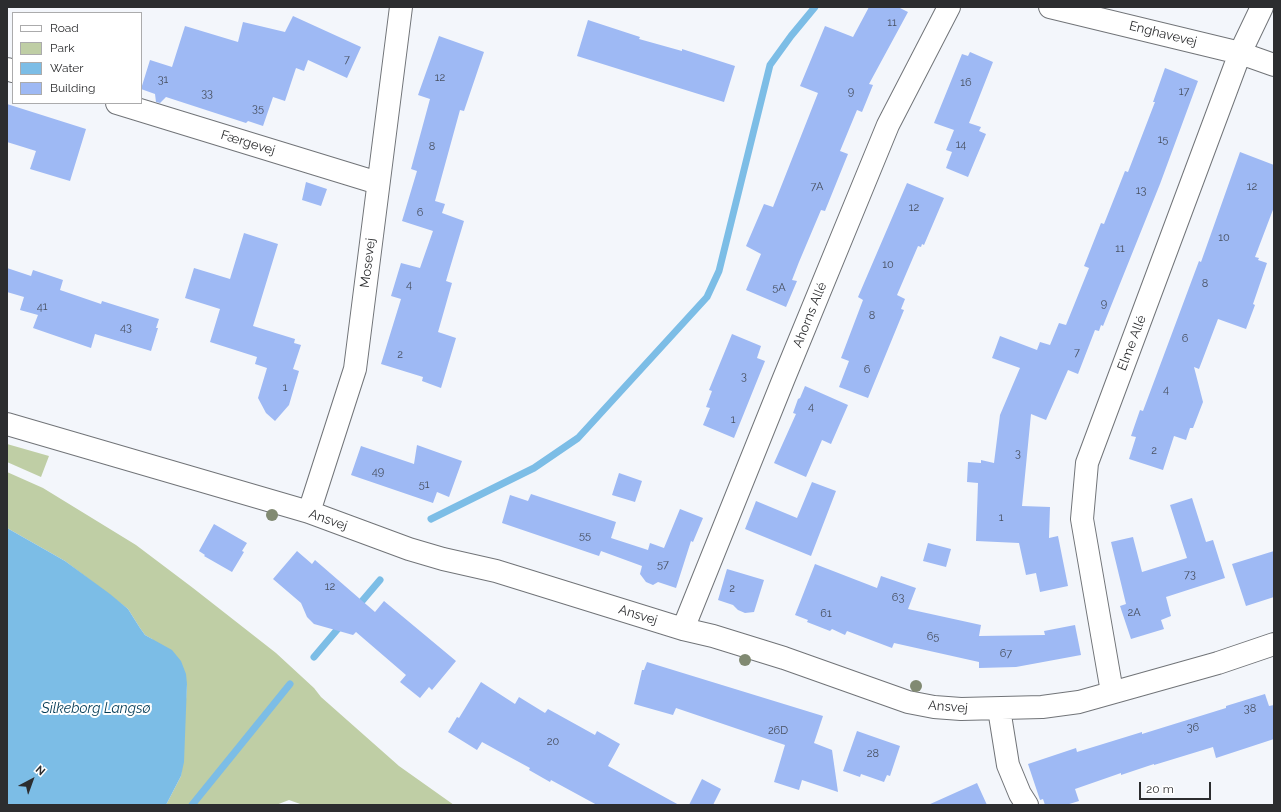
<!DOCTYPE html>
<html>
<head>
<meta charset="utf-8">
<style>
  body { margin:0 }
  #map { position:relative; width:1281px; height:812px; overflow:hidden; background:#f3f6fb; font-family:Raleway,sans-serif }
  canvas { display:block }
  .frame { position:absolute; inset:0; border:8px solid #2c2d2f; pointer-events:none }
  .legend { position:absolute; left:12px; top:12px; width:130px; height:92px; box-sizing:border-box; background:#fff; border:1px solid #ababac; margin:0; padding:5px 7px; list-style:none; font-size:12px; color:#2c2d2f }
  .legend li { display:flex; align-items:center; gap:8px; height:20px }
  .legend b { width:20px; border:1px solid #ababac }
  .north { position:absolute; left:12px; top:760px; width:40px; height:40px; -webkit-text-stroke:3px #fff; paint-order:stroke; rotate:41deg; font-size:11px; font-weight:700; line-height:16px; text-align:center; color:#2c2d2f }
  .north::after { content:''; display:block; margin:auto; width:14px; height:18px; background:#2c2d2f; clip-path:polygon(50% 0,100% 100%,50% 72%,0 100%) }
  .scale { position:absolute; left:1139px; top:782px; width:72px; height:18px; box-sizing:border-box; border:2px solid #2c2d2f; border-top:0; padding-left:5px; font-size:12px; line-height:14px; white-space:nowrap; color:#2c2d2f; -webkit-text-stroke:3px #fff; paint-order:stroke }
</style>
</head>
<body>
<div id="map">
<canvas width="1281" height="812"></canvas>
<div class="frame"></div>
<ul class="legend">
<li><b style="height:5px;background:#fff"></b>Road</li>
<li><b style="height:11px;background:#bfcea5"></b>Park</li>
<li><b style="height:11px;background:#7cbde6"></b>Water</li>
<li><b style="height:11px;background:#9eb9f4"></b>Building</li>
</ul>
<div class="north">N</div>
<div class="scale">20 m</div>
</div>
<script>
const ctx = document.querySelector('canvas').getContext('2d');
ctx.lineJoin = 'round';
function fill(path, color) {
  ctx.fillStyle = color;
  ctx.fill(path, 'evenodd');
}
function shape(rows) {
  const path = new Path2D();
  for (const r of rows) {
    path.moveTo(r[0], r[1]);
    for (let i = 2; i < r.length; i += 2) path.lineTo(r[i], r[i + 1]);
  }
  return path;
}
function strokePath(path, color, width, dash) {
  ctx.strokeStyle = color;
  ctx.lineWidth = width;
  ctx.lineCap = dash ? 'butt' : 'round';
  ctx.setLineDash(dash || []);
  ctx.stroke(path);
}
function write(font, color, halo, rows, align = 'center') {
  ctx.font = font + ' Raleway,sans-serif';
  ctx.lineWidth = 4;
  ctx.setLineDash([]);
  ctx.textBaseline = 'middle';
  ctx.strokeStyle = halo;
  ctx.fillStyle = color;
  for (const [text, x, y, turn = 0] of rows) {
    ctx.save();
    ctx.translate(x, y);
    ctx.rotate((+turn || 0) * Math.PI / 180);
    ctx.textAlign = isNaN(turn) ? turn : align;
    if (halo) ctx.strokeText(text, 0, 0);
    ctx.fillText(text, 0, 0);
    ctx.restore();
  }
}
const green = shape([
  [7,444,49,456,41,477,7,462],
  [7,472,43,488,136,545,193,588,276,653,314,688,321,697,399,766,454,805,303,805,289,800,276,805,166,805,181,776,187,684,152,639,145,635,140,628,128,609,65,561,7,528]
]);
const water = shape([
  [7,528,65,561,110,594,128,609,140,628,145,635,172,650,181,661,186,674,187,684,184,762,181,776,166,805,7,805]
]);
const stream = shape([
  [431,519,534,468,578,438,707,297,719,271,770,65,791,36,815,7],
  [357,607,380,580],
  [314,657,342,624],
  [192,805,290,684]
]);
const building = shape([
  [869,7,898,7,908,12,869,84,873,85,862,112,857,110,840,151,848,154,825,211,821,210,799,262,792,280,797,281,786,307,746,290,761,254,746,246,764,204,773,207,818,93,800,86,825,26,853,37],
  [293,16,361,47,347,78,308,60,304,71,296,68,285,101,273,97,263,126,248,121,246,123,166,97,160,103,156,102,155,94,141,89,150,60,172,67,185,26,238,42,243,22,285,32],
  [588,20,640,37,639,39,682,51,682,49,735,66,724,102,577,56],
  [439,36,484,52,464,111,460,110,435,201,445,204,442,213,464,221,446,281,452,283,438,332,456,338,441,388,422,381,423,377,381,364,401,299,391,296,401,263,420,268,433,231,402,221,417,171,411,169,430,99,418,95],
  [970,52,993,62,969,123,981,127,979,131,986,134,968,177,946,168,952,152,946,150,954,130,934,123,962,54,968,56],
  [1165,68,1198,81,1160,184,1103,326,1101,325,1099,331,1095,330,1078,374,1068,370,1046,420,1031,414,1022,506,1050,507,1049,538,1058,536,1068,586,1040,592,1036,573,1026,575,1019,543,976,541,978,483,967,482,968,462,981,463,981,460,994,463,1000,415,1020,368,992,358,1000,336,1037,350,1040,342,1050,345,1059,323,1066,325,1089,268,1084,266,1101,223,1104,224,1125,171,1128,172,1155,102,1153,102],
  [7,104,86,129,70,181,30,169,36,151,7,142],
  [1240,152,1274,165,1274,207,1255,257,1259,258,1258,260,1267,263,1253,304,1255,305,1246,329,1218,319,1199,369,1194,367,1203,402,1193,428,1190,428,1186,440,1174,436,1163,470,1129,459,1136,437,1131,436,1140,410,1143,411,1199,261,1201,262],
  [306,182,327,189,321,206,302,200],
  [907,183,944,198,924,245,922,244,921,247,918,246,897,295,905,299,901,309,904,310,868,398,839,387,849,361,841,358,863,300,858,297],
  [244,233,278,244,253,326,295,339,294,343,301,345,293,369,299,371,289,405,275,421,266,413,258,398,267,368,255,364,257,357,210,342,220,309,185,298,194,268,230,279],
  [7,268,31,276,33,270,63,280,60,290,101,304,102,301,159,319,156,328,158,328,151,351,95,334,91,348,33,328,38,315,20,310,24,297,7,292],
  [732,334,761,346,757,358,765,361,734,438,703,425,710,408,706,407,712,391,709,390],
  [805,386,848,405,831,444,822,440,806,477,774,463,796,414,793,413,798,399,800,398],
  [417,445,462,461,449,497,437,492,433,503,351,475,361,446,414,464],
  [619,473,642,481,635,502,612,495],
  [812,482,836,491,811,556,745,529,756,501,797,518],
  [531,494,616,522,611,538,648,550,650,543,664,548,680,509,703,518,693,542,691,541,676,588,658,582,653,585,646,582,640,574,642,566,601,551,599,556,502,523,510,495,528,501],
  [1192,498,1206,542,1213,540,1225,578,1166,597,1171,616,1161,620,1164,629,1131,639,1120,606,1126,604,1111,542,1133,537,1142,572,1187,558,1170,505],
  [214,524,247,543,242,551,244,552,232,572,204,556,205,555,199,551],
  [928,543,951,549,946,567,923,561],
  [297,551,312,564,315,560,375,612,384,601,456,661,432,690,429,687,420,698,400,682,406,675,356,632,353,635,314,624,307,617,301,603,273,579],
  [1274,551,1274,597,1246,606,1232,564],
  [815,564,877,588,881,576,916,588,908,609,981,625,979,636,1045,635,1044,631,1075,625,1081,655,1016,667,979,668,979,662,894,643,892,648,847,631,845,635,832,629,830,631,807,622,808,620,795,615],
  [727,569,764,580,754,612,745,613,738,610,733,605,718,600],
  [647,662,823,716,814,743,832,750,838,792,802,780,799,790,774,782,785,745,676,708,673,715,634,704,642,670,644,670],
  [481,682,515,704,519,697,545,713,548,709,595,735,597,731,620,744,608,766,679,805,597,805,551,780,550,782,529,770,530,768,482,742,477,750,448,732,457,717,459,718],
  [1265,694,1269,706,1274,705,1274,739,1216,758,1213,747,1154,765,1154,764,1121,775,1121,773,1075,789,1079,801,1066,805,1045,805,1043,799,1040,800,1028,764,1076,748,1077,752,1142,732,1142,734,1226,708,1226,706],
  [857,731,900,746,890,776,887,775,884,782,861,774,860,777,843,771],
  [702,779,721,789,713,805,689,805],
  [977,783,987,805,928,805]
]);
const minor = shape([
  [1050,7,1240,53,1274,65],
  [7,69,13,71],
  [117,103,378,183],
  [7,424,309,512,409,549,443,559,496,571,683,629,713,636,784,658,908,702,934,707,961,709,1042,707,1079,702,1218,663,1274,644],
  [309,512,355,369,401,7],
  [683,629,784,378,888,125,949,7],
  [1112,692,1082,519,1087,463,1240,53,1262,7],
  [999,709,1008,765,1020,794,1027,805]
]);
const trees = [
  [272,515],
  [745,660],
  [916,686]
];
const numberNames = [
  ["11",892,23],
  ["7",347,60],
  ["12",440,78],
  ["31",163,80],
  ["16",966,83],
  ["9",851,92],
  ["17",1184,92],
  ["33",207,94],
  ["35",258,109],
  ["15",1163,140],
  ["14",961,145],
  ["8",432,147],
  ["7A",817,187],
  ["12",1252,187],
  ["13",1141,191],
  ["12",914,208],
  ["6",420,213],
  ["10",1224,238],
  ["11",1120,249],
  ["10",888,265],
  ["8",1205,284],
  ["4",409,285],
  ["5A",779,288],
  ["9",1104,304],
  ["41",42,307],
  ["8",872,316],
  ["43",126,328],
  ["6",1185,339],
  ["7",1077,353],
  ["2",400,355],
  ["6",867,370],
  ["3",744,377],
  ["1",285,388],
  ["4",1166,390],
  ["4",811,407],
  ["1",733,420],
  ["2",1154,451],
  ["3",1018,454],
  ["49",378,472],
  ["51",424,485],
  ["1",1001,518],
  ["55",585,536],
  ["57",663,565],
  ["73",1190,575],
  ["12",330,587],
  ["2",732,589],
  ["63",898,598],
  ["2A",1134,613],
  ["61",826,614],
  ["65",933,637],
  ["67",1006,654],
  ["38",1250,709],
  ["36",1193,728],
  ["26D",778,731],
  ["20",553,742],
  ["28",873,754]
];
const streetNames = [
  ["Enghavevej",1163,34,14],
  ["Færgevej",248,143,17],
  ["Mosevej",368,263,-83],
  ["Ahorns Allé",810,315,-68],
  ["Elme Allé",1132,343,-69],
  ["Ansvej",328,520,19],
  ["Ansvej",638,615,17],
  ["Ansvej",948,707,5]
];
const waterNames = [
  ["Silkeborg Langsø",96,709]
];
fill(green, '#bfcea5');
fill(water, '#7cbde6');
strokePath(stream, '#7cbde6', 7);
fill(building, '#9eb9f4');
strokePath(minor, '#717478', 24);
strokePath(minor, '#fff', 22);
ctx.fillStyle = '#818a72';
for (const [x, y] of trees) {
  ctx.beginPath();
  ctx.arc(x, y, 6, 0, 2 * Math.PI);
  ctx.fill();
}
write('11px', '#485060', null, numberNames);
write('13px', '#2c2d2f', '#fff', streetNames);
write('italic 14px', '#023a55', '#fff', waterNames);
</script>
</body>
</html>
